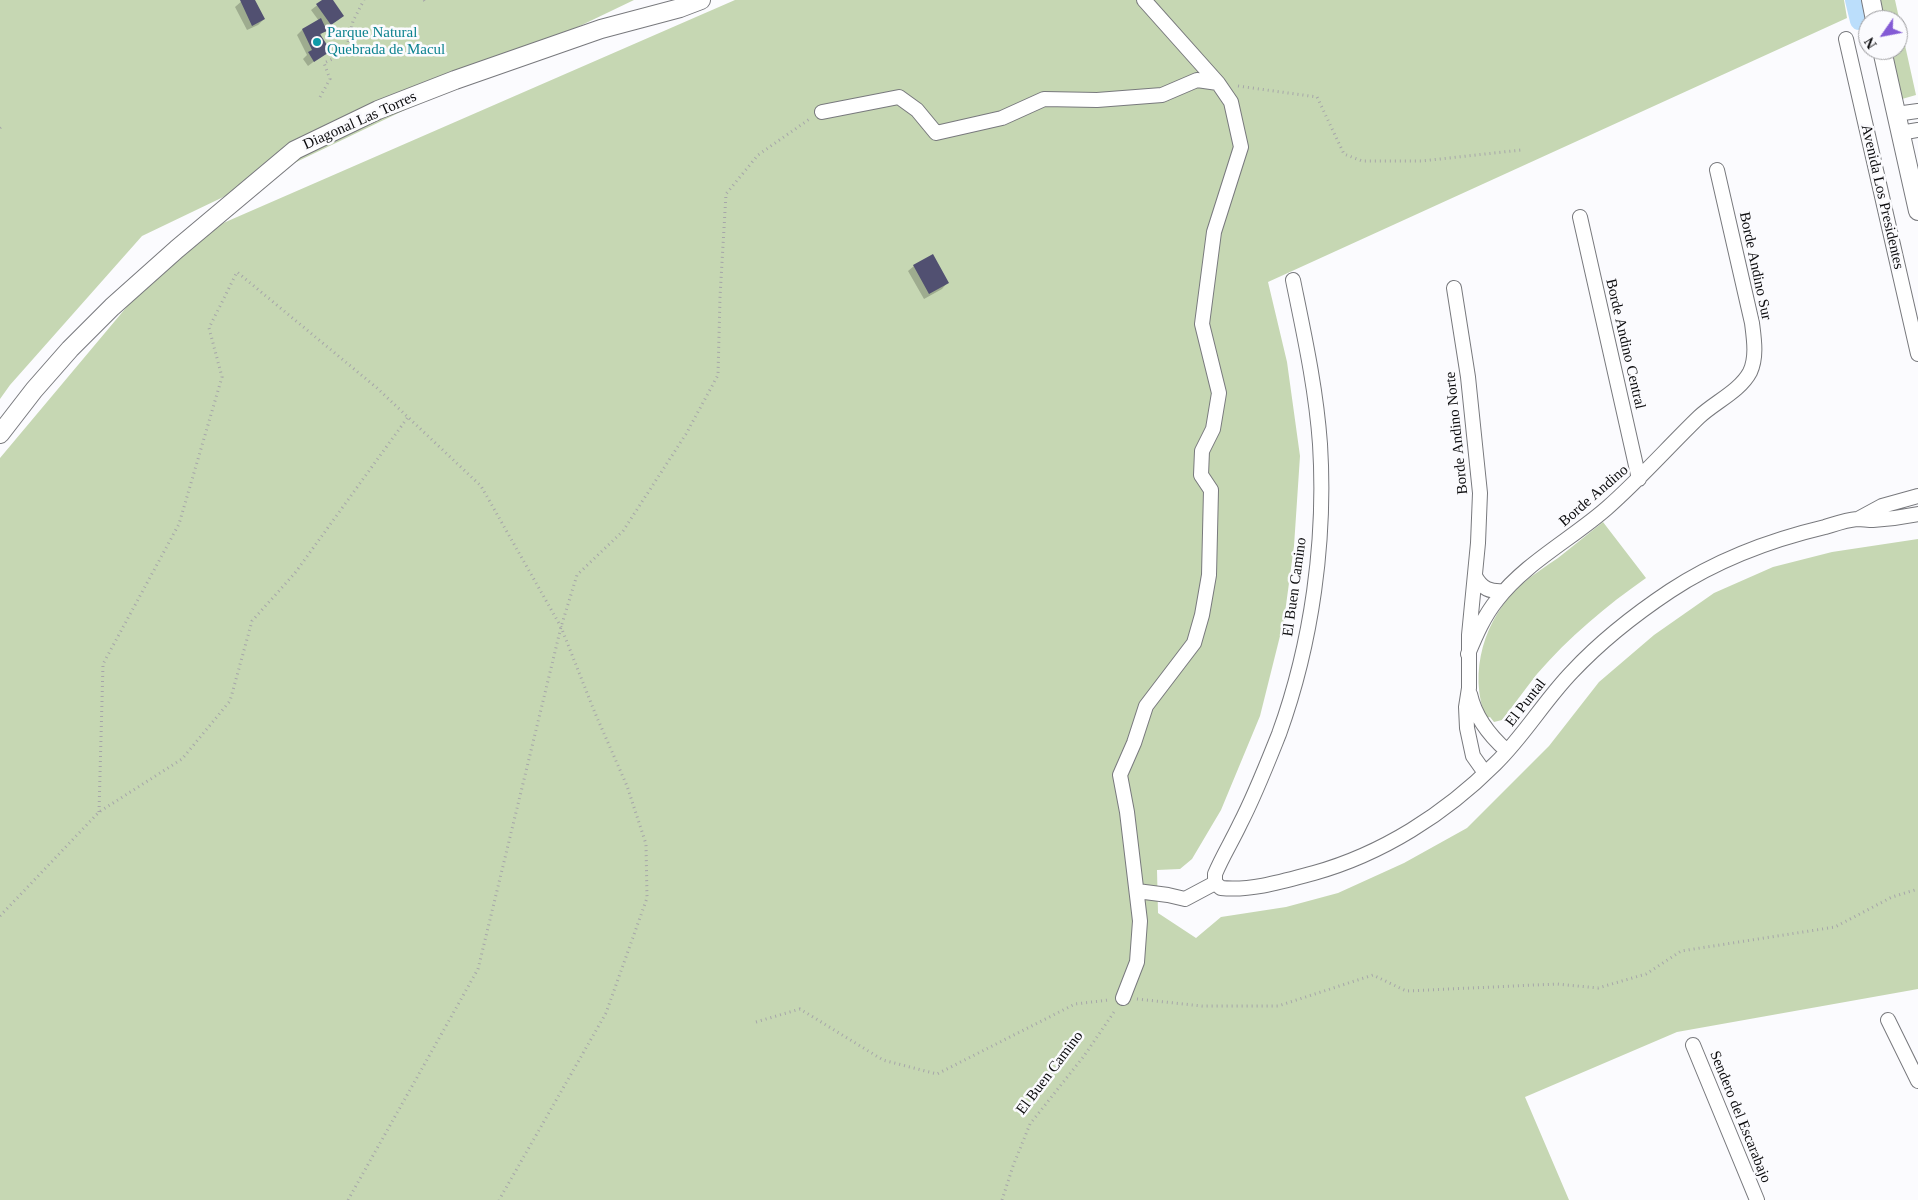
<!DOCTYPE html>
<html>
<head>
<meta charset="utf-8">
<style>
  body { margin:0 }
  #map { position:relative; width:1918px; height:1200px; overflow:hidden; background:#fbfbfe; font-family:"Times New Roman",serif }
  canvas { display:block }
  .north { position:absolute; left:1858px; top:10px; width:50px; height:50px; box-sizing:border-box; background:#fbfbfe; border:1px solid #9b9b9e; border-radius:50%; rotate:237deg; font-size:14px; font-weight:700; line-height:20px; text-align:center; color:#0c0c0e }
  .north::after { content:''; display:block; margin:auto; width:18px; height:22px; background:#845bd5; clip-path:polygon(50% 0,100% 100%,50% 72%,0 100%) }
</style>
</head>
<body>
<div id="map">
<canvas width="1918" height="1200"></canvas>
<div class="north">N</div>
</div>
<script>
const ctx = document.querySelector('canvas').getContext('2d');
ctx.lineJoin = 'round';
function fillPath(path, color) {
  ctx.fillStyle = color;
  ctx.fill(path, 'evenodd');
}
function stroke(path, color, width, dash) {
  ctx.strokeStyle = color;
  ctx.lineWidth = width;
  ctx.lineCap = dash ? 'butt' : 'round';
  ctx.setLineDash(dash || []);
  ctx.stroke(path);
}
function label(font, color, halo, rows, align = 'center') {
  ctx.font = font + ' "Times New Roman",serif';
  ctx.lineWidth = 5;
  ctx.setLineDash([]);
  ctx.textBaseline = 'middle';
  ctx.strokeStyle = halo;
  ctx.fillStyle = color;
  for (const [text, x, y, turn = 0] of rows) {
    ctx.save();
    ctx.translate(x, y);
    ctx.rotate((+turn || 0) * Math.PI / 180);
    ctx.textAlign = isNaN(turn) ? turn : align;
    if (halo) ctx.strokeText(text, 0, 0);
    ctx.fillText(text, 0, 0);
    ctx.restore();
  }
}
fillPath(new Path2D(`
  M0 0H634L142 236 10 385 0 399Z
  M735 0H1844L1847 18 1268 282 1287 362 1300 456 1294 546 1284 620 1260 716 1221 810 1192 859 1180 869 1157 870 1158 913 1196 938 1221 917 1286 907 1338 893 1404 863 1467 828 1549 746 1599 682 1654 635 1714 593 1773 567 1832 552 1918 539V989L1677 1032 1525 1097 1569 1200H0V458L182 241Z
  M1880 0H1895L1916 95 1902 99 1891 50H1898V20H1885Z
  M1603 522 1646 578C1606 606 1569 637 1537 674 1525 689 1514 705 1502 720L1494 722 1490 717 1486 718C1468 673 1484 618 1521 585 1532 575 1545 567 1558 558 1573 546 1588 534 1603 522Z`), '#c6d7b3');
fillPath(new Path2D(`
  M243 0H254L264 19 258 25 247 30 235 7Z
  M324 0H331L342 16 325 29 320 36 329 50 308 66 303 59 307 55 297 35 302 30 319 21 311 10Z
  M914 266 947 283 942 289 924 299 908 271Z`), '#0003');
stroke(new Path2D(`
  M1854 0 1859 21`), '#bbdefb', 18);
fillPath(new Path2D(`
  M240 0H255L265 19 252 26Z
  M322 0H333L344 16 331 25 316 4Z
  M321 18 327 31 320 34 331 51 314 62 308 52 312 50 302 29Z
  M933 254 949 283 929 294 913 265Z`), '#515071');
const minor = new Path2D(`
  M1846 39 1918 354
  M822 112 899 97 917 110 936 133 1002 118 1044 99 1097 100 1162 95 1197 80 1218 83
  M1896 114 1918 111
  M1900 133 1918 130
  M1580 217 1639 479
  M1454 288 1468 377 1480 493 1478 543 1469 635V688L1466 707 1467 728 1473 756 1485 773
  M1858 519 1882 506 1918 496
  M1475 576C1482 589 1490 592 1504 591
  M1468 654C1476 635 1484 616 1497 600 1524 564 1573 538 1607 508 1640 479 1668 447 1699 417 1715 402 1740 391 1750 372 1757 357 1754 339 1752 323L1717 170
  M1470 694C1475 717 1490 736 1507 751
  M1215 883 1221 888C1252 891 1284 881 1314 873 1382 854 1445 814 1495 764 1524 736 1544 701 1572 672 1601 641 1634 615 1670 591 1717 560 1770 540 1825 527 1835 524 1846 520 1857 519 1862 519 1868 520 1873 520 1888 519 1903 517 1918 514
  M1215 883V874C1222 857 1232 841 1240 824 1255 795 1267 764 1279 734 1312 643 1326 540 1320 444 1316 388 1304 334 1293 280
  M1137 891 1168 895 1185 899 1215 883
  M1123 998 1137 962 1140 921 1127 812 1120 775 1134 743 1146 706 1194 643 1202 615 1209 575 1211 490 1201 475 1202 451 1213 429 1219 393 1202 324 1214 232 1241 147 1231 102 1218 83 1144 0
  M1888 1020 1918 1081
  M1693 1045 1757 1200`);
const tertiary = new Path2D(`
  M1871 0 1875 20
  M1882 50 1918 211
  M0 434 34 390 70 349 112 307 177 249 295 150 378 110 455 80 601 29 680 8 701 0`);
stroke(minor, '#78797d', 16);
stroke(tertiary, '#78797d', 20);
stroke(new Path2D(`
  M424 0 426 3
  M348 42 353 21 364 0
  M1238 86 1317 97 1344 154 1362 161H1422L1521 150
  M320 97 330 79 324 63 351 50
  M0 128 1 127
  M99 812 103 664 179 524 222 377 209 328 237 272 377 388 481 486 561 627 595 713 627 786 646 844 647 898 606 1013 499 1200
  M0 916 99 812 182 759 230 701 252 621 295 573 408 417
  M1137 999 1202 1006H1278L1373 975 1406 991 1557 984 1598 988 1646 974 1681 951 1835 927 1892 897 1918 889
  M756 1022 800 1009 883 1060 937 1074 1075 1004 1109 1000
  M348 1200 478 969 561 627 577 575 623 531 686 434 718 375 720 297 726 194 758 155 811 118
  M1002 1200 1013 1166 1030 1124 1084 1056 1116 1009`), '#a6a6a9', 3, [1, 4]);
stroke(minor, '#fff', 14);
stroke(tertiary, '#fff', 18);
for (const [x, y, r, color] of [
  [317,42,5,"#0f9aa8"]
]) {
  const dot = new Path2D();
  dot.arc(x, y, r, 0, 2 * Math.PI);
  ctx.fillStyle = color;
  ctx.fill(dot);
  stroke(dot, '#fbfbfe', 2);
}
label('15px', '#0d838f', '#fbfbfe', [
  ["Parque Natural",327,33],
  ["Quebrada de Macul",327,50]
], 'left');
label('15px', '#0c0c0e', '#fbfbfe', [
  ["Diagonal Las Torres",360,121,-24],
  ["Avenida Los Presidentes",1882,197,77],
  ["Borde Andino Sur",1755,266,78],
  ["Borde Andino Central",1625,344,77],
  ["Borde Andino Norte",1457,433,-96],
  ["Borde Andino",1594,496,-41],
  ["El Buen Camino",1295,587,-82],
  ["El Puntal",1526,703,-52],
  ["El Buen Camino",1050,1073,-53],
  ["Sendero del Escarabajo",1740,1117,68]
]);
</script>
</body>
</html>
